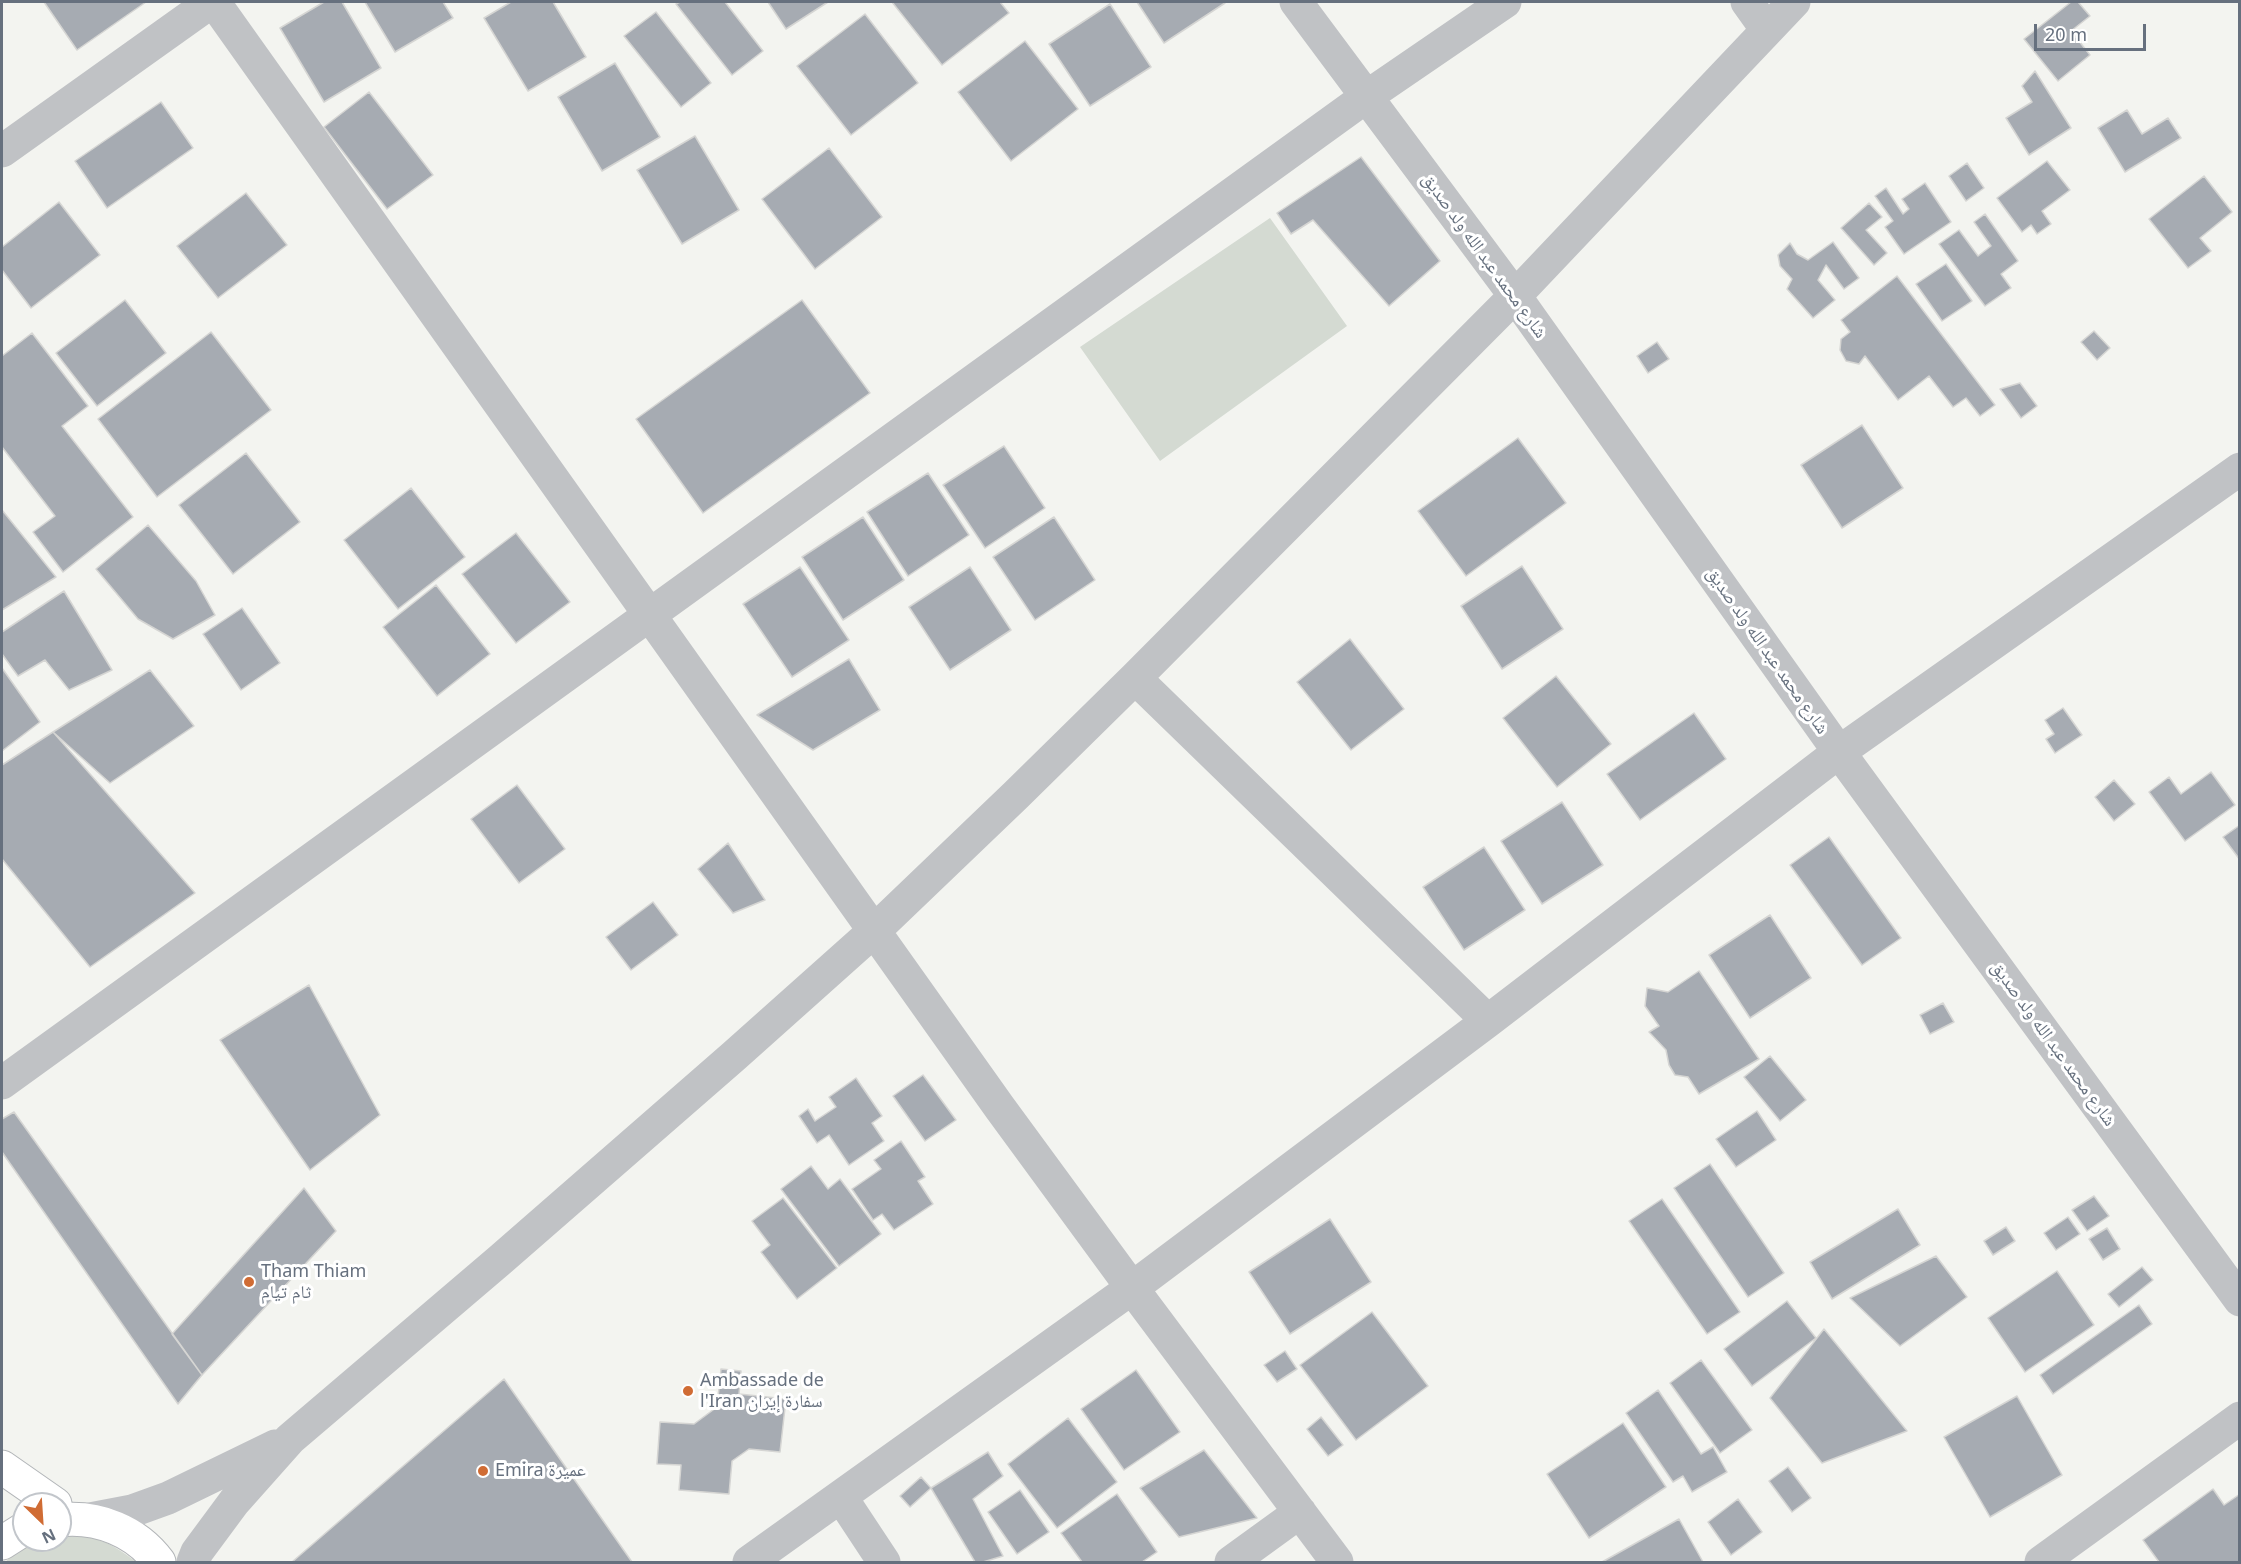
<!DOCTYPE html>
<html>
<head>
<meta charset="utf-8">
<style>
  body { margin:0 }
  #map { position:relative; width:2241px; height:1564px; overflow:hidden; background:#f3f4f0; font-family:"Noto Sans",sans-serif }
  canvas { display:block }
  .frame { position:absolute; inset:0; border:3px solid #66707e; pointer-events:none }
  .north { position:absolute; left:12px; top:1492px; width:60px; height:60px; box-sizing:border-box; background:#fff; border:2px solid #c2c6cb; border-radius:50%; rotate:155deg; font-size:16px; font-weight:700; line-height:24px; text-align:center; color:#66707e }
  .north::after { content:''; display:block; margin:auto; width:21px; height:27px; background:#d06c34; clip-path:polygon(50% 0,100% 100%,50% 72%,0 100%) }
  .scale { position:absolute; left:2034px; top:24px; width:112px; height:27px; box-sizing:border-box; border:3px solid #66707e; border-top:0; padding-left:8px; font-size:18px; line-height:21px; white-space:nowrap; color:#66707e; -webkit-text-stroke:4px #fff; paint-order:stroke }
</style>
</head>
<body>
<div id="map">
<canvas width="2241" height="1564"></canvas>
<div class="frame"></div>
<div class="north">N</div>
<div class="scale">20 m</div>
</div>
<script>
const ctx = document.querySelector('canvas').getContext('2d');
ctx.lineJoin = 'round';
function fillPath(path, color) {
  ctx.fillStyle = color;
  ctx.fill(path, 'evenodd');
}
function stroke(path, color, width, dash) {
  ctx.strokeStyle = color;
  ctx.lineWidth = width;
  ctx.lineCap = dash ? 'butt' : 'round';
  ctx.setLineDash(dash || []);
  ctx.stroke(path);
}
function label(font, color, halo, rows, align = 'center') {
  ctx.font = font + ' "Noto Sans","Noto Naskh Arabic",sans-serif';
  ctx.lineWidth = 6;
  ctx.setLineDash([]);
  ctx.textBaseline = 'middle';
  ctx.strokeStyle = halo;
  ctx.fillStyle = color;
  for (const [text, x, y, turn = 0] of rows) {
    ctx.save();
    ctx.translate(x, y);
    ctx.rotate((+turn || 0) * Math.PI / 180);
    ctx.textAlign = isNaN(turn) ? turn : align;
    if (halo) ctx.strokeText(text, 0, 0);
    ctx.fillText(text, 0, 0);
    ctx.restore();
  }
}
fillPath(new Path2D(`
  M1270 218 1347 326 1160 461 1080 347Z
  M60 1535C95 1536 108 1540 136 1562H5C22 1547 37 1540 60 1540Z`), '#d4dad2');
const building = new Path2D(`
  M44 2H146L77 50Z
  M324 2H342L381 68 324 102 280 28Z
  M365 2H443L453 18 395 52Z
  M511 2H553L586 57 528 91 484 18Z
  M680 2H725L763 51 732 75 676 4Z
  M768 2H828L786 29Z
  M892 2H1000L1009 13 942 65Z
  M1137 2H1224L1225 3 1164 43Z
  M2071 2H2078L2090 16 2071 31 2090 55 2058 81 2024 39Z
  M1110 4 1151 67 1090 106 1049 44Z
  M656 12 711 83 681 107 624 36Z
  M865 14 918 83 851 135 797 66Z
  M1025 41 1078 109 1011 161 958 92Z
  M615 63 660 137 602 171 558 97Z
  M2035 71 2071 128 2029 155 2006 118 2032 102 2022 86Z
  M369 92 433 175 387 209 324 127Z
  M161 102 193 148 107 208 75 161Z
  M2127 110 2142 134 2168 118 2181 138 2125 172 2098 128Z
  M695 136 739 210 682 244 637 170Z
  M829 148 882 217 815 269 762 199Z
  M1361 157 1440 261 1389 306 1313 220 1291 234 1277 213Z
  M2047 161 2070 190 2042 211 2051 224 2037 234 2031 225 2022 232 1997 198Z
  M1967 163 1984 188 1966 201 1949 176Z
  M2204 176 2232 212 2200 238 2211 251 2188 268 2149 219Z
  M1925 183 1951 222 1904 254 1885 227 1893 221 1875 196 1886 188 1903 214 1909 209 1902 199Z
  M246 193 287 245 218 298 177 246Z
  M59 202 100 255 31 308 2 270V247Z
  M1869 203 1882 217 1866 230 1887 253 1874 265 1841 228Z
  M1985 214 2018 261 2001 274 2011 288 1985 306 1939 244 1959 230 1978 256 1991 246 1974 222Z
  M1833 242 1859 278 1844 289 1826 265 1818 280 1835 300 1813 318 1787 289 1792 279 1780 266 1778 255 1790 243 1797 254 1808 260Z
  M1946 264 1972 301 1942 321 1916 284Z
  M1897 276 1995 405 1980 416 1966 398 1953 407 1929 376 1898 400 1865 356 1859 364 1846 361 1840 350 1841 339 1850 332 1841 320Z
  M125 300 166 353 97 406 56 353Z
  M802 300 870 393 703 513 636 419Z
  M2094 331 2110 348 2097 360 2081 342Z
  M211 332 271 410 157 497 98 419Z
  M32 333 88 406 62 426 133 517 63 572 33 532 55 516 2 447V356Z
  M1657 342 1669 359 1648 373 1637 356Z
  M2020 383 2037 406 2021 418 2000 389Z
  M1862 425 1903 488 1842 528 1801 465Z
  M1518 438 1566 503 1466 576 1418 511Z
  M1004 446 1045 508 985 548 943 485Z
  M246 453 300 522 233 574 179 505Z
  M928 473 969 535 908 576 867 512Z
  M411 488 465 557 398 609 344 540Z
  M2 510 56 577 2 610Z
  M863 517 904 580 843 620 802 557Z
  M1054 517 1095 580 1035 620 993 557Z
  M148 525 196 581 215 615 173 639 138 619 96 569Z
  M516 533 570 602 516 643 462 574Z
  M1522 566 1563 629 1502 669 1461 606Z
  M800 567 849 640 792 677 743 604Z
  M970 567 1011 630 950 670 909 607Z
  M436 585 490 654 437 696 383 627Z
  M64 591 112 670 69 690 45 660 18 676 2 654V632Z
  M242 608 280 663 241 690 203 634Z
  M1350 639 1404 709 1351 750 1297 682Z
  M849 659 880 710 813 750 757 715Z
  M2 668 40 722 2 751Z
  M150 670 194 726 110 783 53 732Z
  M1556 676 1611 744 1557 787 1503 718Z
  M2063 708 2082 735 2055 753 2046 739 2054 734 2045 720Z
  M1694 713 1726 759 1640 820 1607 774Z
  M53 732 195 893 90 967 2 859V765Z
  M2211 772 2235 805 2185 841 2149 792 2169 777 2181 794Z
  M2114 780 2135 804 2114 821 2095 797Z
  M517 785 565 849 519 883 471 819Z
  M1562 802 1603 865 1542 904 1501 841Z
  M2240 825V860L2223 837Z
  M1829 837 1901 938 1862 965 1790 865Z
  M728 843 765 900 733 913 698 869Z
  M1484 847 1525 910 1464 950 1423 887Z
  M653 902 678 935 631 970 606 937Z
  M1770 915 1811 978 1750 1018 1709 955Z
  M1699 971 1759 1059 1699 1094 1688 1077 1675 1075 1669 1065 1666 1050 1649 1032 1659 1026 1645 1006 1647 988 1668 992Z
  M309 985 380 1115 310 1170 220 1040Z
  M1943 1003 1954 1022 1930 1034 1920 1015Z
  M1770 1056 1806 1100 1780 1121 1744 1077Z
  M923 1075 956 1120 925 1141 893 1096Z
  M856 1078 882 1116 872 1123 884 1141 849 1165 829 1135 817 1143 799 1116 808 1109 815 1121 836 1107 829 1097Z
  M1757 1111 1776 1140 1736 1167 1716 1139Z
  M14 1112 202 1375 178 1404 2 1152V1119Z
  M901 1141 925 1177 918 1181 933 1204 894 1230 882 1214 873 1220 852 1189 881 1169 874 1160Z
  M1710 1164 1784 1273 1748 1297 1674 1188Z
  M811 1166 828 1189 840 1179 881 1234 839 1266 781 1189Z
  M304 1188 336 1231 202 1375 172 1334Z
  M2094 1196 2109 1216 2087 1231 2072 1210Z
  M783 1198 837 1268 797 1299 761 1252 770 1245 752 1221Z
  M1662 1199 1740 1312 1707 1334 1629 1221Z
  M1898 1209 1920 1245 1832 1299 1810 1262Z
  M2068 1217 2080 1234 2056 1250 2044 1233Z
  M1330 1219 1371 1282 1290 1334 1249 1272Z
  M2006 1227 2015 1241 1993 1255 1984 1241Z
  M2107 1228 2120 1249 2103 1260 2089 1239Z
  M1936 1256 1967 1297 1900 1346 1850 1298Z
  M2142 1267 2153 1280 2119 1307 2108 1294Z
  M2057 1271 2094 1325 2025 1372 1988 1318Z
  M1787 1301 1816 1338 1752 1386 1724 1349Z
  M2139 1305 2152 1324 2053 1394 2040 1375Z
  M1372 1312 1428 1386 1356 1440 1300 1365Z
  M1824 1329 1907 1431 1822 1463 1770 1398Z
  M1285 1351 1297 1369 1277 1382 1264 1365Z
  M1701 1360 1752 1430 1720 1453 1670 1383Z
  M721 1369 741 1371 739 1394 786 1399 780 1452 749 1449 732 1461 729 1494 679 1490 681 1465 657 1464 660 1422 694 1424 717 1407Z
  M1136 1370 1180 1432 1124 1470 1081 1409Z
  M504 1379 632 1562H292Z
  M1658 1390 1701 1454 1713 1447 1727 1472 1692 1492 1683 1476 1673 1482 1626 1413Z
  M2017 1396 2062 1475 1990 1517 1944 1437Z
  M1321 1417 1343 1445 1328 1456 1307 1429Z
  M1068 1418 1117 1482 1057 1528 1008 1464Z
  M1623 1423 1666 1487 1589 1538 1547 1474Z
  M1204 1450 1257 1518 1179 1537 1140 1488Z
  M988 1452 1003 1476 973 1499 1003 1556 983 1562H975L931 1488Z
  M1788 1467 1811 1498 1792 1512 1769 1481Z
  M921 1477 931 1488 910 1507 900 1496Z
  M2213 1489 2224 1505 2240 1494V1562H2159L2143 1540Z
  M1020 1490 1049 1532 1017 1554 988 1512Z
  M1117 1494 1157 1552 1142 1562H1082L1061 1533Z
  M1738 1499 1762 1532 1731 1555 1708 1522Z
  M1679 1519 1703 1562H1602Z`);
fillPath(building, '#a6abb2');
stroke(building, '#d5d5d3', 1.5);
const highway = new Path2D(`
  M2 1467 55 1504
  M60 1520C98 1516 136 1531 159 1562
  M2 1543 24 1529`);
stroke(highway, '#b2b5b8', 35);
stroke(new Path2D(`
  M214 2 1000 1108 1132 1288 1337 1562
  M1296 2 1515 296 1839 752 2240 1300
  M1747 2 1767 30
  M2 151 211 2
  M1135 678 1488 1021
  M2 1083 1366 97 1505 2
  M841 1497 884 1562
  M90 1519 132 1511 168 1498 275 1446
  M193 1562 197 1552 234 1502 290 1439 500 1260 734 1056 874 931 1016 795 1135 678 1515 296 1794 2
  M749 1562 1132 1288 1488 1021 1839 752 2240 469
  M1231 1562 1300 1512
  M2041 1562 2240 1418`), '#c0c2c5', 33);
stroke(highway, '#fff', 33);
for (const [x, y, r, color] of [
  [249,1282,6,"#d06c34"],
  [688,1391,6,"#d06c34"],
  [483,1471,6,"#d06c34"]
]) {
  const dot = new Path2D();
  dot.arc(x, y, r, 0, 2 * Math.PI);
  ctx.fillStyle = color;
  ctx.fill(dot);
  stroke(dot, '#fff', 2);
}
label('18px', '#66707e', '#fff', [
  ["شارع محمد عبد الله ولد صديق",1484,256,54],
  ["شارع محمد عبد الله ولد صديق",1767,651,55],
  ["شارع محمد عبد الله ولد صديق",2053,1044,54]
]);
label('18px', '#66707e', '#fff', [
  ["Tham Thiam",261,1272],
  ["ثام تيام",261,1293],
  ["Ambassade de",700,1381],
  ["l'Iran سفارة إيران",700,1402],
  ["Emira عميرة",495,1471]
], 'left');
</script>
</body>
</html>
